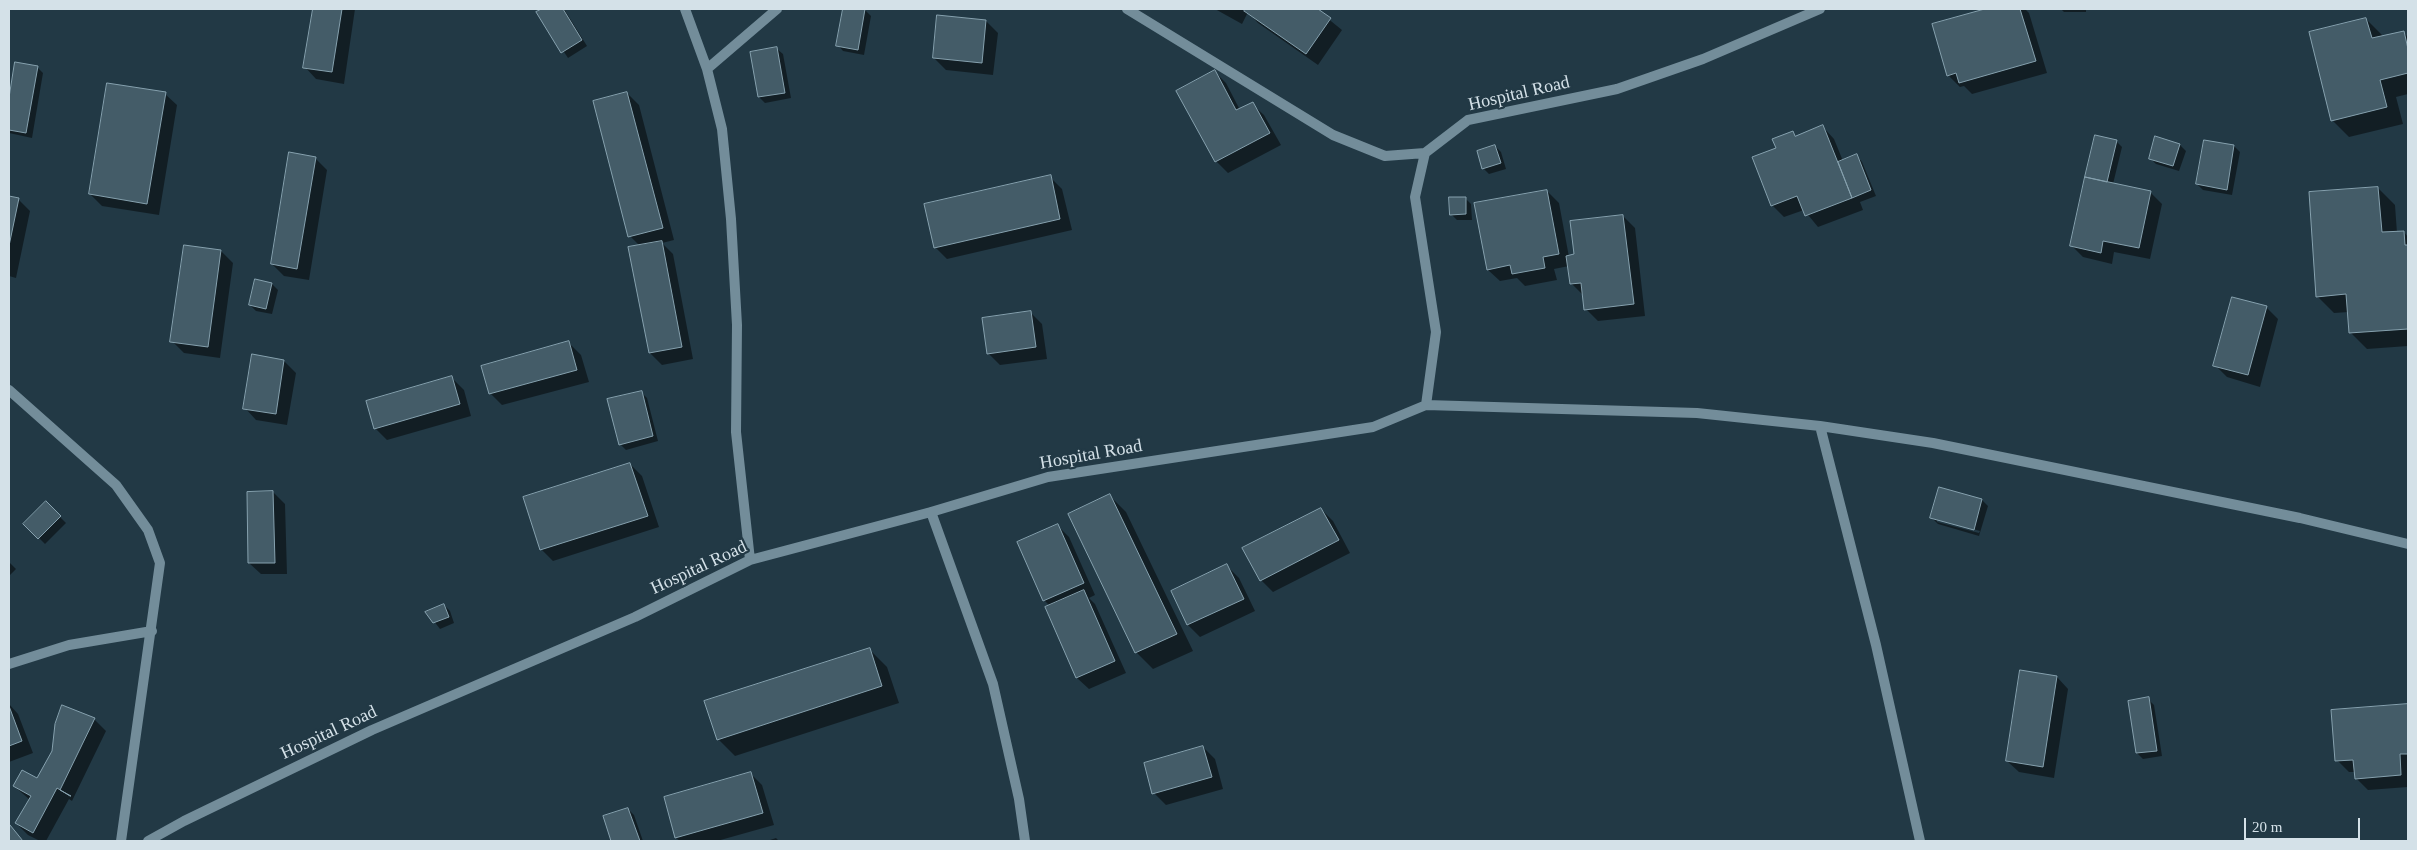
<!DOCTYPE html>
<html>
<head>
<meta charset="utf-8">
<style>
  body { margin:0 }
  #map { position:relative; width:2417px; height:850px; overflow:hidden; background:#223945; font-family:Georgia,serif }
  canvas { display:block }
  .frame { position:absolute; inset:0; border:10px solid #d4e1e8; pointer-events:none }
  .scale { position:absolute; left:2244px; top:818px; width:116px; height:22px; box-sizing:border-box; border:2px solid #d4e1e8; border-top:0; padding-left:6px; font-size:15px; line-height:18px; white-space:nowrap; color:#d4e1e8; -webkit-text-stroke:4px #223945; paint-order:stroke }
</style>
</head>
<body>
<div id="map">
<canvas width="2417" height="850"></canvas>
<div class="frame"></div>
<div class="scale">20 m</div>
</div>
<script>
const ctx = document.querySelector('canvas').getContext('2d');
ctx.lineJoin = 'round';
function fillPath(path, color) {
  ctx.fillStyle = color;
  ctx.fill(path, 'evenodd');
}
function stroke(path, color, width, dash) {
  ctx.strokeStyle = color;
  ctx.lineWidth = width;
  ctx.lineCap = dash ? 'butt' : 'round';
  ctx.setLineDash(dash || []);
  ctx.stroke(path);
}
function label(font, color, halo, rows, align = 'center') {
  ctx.font = font + ' Georgia,serif';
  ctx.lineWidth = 4.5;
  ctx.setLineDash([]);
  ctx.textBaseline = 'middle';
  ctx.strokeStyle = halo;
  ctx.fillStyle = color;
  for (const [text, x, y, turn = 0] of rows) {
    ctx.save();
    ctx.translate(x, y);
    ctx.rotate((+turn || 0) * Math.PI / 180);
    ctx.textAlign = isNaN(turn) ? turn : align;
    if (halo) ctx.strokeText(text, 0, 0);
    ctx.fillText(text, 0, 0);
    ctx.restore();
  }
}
fillPath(new Path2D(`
  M314 9H355L344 84 316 79 305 67Z
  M545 9H564L587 46 568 58 538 13Z
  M844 9 865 10 871 16 864 55 843 51 838 45Z
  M1215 9H1316L1342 30 1318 65 1258 23 1248 12 1242 24Z
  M1990 9H2025L2029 13 2047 73 1972 94 1964 86 1960 87 1948 75 1934 25Z
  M2061 9H2086V12H2064Z
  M2366 19 2384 37 2403 32 2408 37V94L2396 97 2403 124 2349 137 2332 120Z
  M986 21 998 33 993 75 946 70 934 58Z
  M777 49 783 54 791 98 765 103 759 97Z
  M16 63 37 67 43 73 32 138 9 133V105Z
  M1214 71 1226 83 1240 110 1252 104 1264 115 1281 145 1228 173 1216 161Z
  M627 93 639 105 674 240 662 243 673 254 693 359 662 365 650 353 640 246 630 236Z
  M165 94 177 105 159 215 102 206 90 194Z
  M1823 127 1834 139 1843 161 1857 156 1862 162 1876 196 1860 202 1863 210 1818 227 1804 210 1784 217 1772 205 1777 149 1792 133 1797 137Z
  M2116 141 2122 147 2113 184 2150 192 2162 204 2150 259 2114 252 2112 264 2083 257 2071 245Z
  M2180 145 2186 151 2179 171 2156 164 2150 158Z
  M1495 146 1501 152 1506 169 1489 174 1483 168Z
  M2234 146 2240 152 2232 195 2203 190 2197 184Z
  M315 158 327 170 309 280 284 276 272 264Z
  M1050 177 1062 189 1072 230 947 259 935 247Z
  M2378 188 2395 205 2397 233 2404 232 2408 237V346L2367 349 2350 332 2349 312 2334 313 2317 296Z
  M1547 191 1559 203 1569 257 1575 254 1623 216 1635 228 1645 316 1598 321 1586 309 1583 295 1571 283 1569 266 1554 269 1557 280 1525 286 1517 278 1500 281 1488 270Z
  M9 197 18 199 30 211 16 278 9 276Z
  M1465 198 1471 204 1472 220H1457L1451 214Z
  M185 246 221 251 233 263 220 358 184 353 172 341Z
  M256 281 272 284 278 290 272 314 256 311 250 305Z
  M2266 307 2278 319 2260 387 2227 377 2215 365Z
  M1030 312 1042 324 1047 359 1000 365 988 353Z
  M569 343 581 355 589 382 502 405 490 393Z
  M284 361 296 373 287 425 256 420 245 408Z
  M452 378 464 390 471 416 387 440 375 428Z
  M641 392 647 398 658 441 626 450 620 444Z
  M630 464 642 476 659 527 553 561 541 549Z
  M273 492 285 504 287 574H261L249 563Z
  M1109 495 1126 512 1193 651 1153 669 1136 652Z
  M1982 500 1988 506 1979 536 1938 524 1932 518ZM1937 519 1980 531 1979 533 1937 522Z
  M46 503 66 523 45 544 25 524Z
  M1321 509 1333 521 1350 553 1273 592 1261 580Z
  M1057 525 1069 537 1095 595 1089 598 1095 604 1126 673 1089 689 1077 678 1050 606 1044 600Z
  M9 562 16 569 9 576Z
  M1227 566 1239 578 1255 611 1200 637 1188 625 1172 592Z
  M444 605 450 611 454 623 440 629 427 612Z
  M870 650 887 667 899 703 735 756 718 739Z
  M2057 677 2068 689 2054 778 2019 772 2007 761Z
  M2148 699 2154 705 2162 756 2143 759 2137 753Z
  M9 704 18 714 33 753 9 762Z
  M2408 705V787L2368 790 2356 778V772H2349L2337 760 2332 711Z
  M94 719 106 731 72 801 69 799 46 841H40L28 835 16 823 30 800 14 786 38 780Z
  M1203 747 1215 759 1223 789 1166 805 1154 793Z
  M750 773 762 785 774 825 717 841H680L676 838 665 798Z
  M628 809 634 815 643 841H612L604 817Z
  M10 827 24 841H9Z
  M776 838 779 841H767Z`), '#0007');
const building = new Path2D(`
  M313 9H342L332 72 303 68Z
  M542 9H563L582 40 561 53 536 12Z
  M843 9H865L858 50 836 46Z
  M1246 9H1318L1331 18 1306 54 1244 11Z
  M1985 9H2020L2036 61 1959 83 1956 73 1947 76 1932 24Z
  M937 15 986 20 982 63 933 58Z
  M2366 18 2372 38 2404 31 2408 49V73L2380 80 2387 107 2331 121 2309 32Z
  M777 47 785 93 758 97 750 52Z
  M15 62 38 66 26 133 9 130V98Z
  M1215 70 1236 110 1253 102 1270 133 1215 162 1176 91Z
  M107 83 166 92 147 204 89 194Z
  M627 92 663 228 628 237 593 101Z
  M1823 125 1852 198 1805 216 1797 196 1771 206 1752 157 1776 148 1772 139 1793 131 1795 136Z
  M2095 135 2117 140 2107 182 2085 177Z
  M2155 136 2180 144 2173 166 2149 159Z
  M2204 140 2234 145 2227 190 2196 184Z
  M1495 145 1501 163 1482 169 1477 151Z
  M289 152 316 157 297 269 271 264Z
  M1857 154 1871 190 1852 198 1838 162Z
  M1051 175 1060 219 934 248 924 204Z
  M2085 177 2151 191 2139 248 2103 241 2101 253 2070 246Z
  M2378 187 2382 232 2404 231 2405 245H2408V329L2349 333 2346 294 2316 297 2309 192Z
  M1547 190 1559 254 1543 257 1545 268 1512 274 1510 265 1487 270 1474 203Z
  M9 196 19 198 9 246Z
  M1449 197H1466V214L1450 215Z
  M1623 215 1634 304 1584 310 1581 283 1570 284 1566 256 1574 254 1570 221Z
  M662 241 682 347 649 353 628 247Z
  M184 245 221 250 208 347 170 342Z
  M255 279 272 283 266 309 249 305Z
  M2232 297 2267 306 2248 375 2213 366Z
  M1031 311 1036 347 987 354 982 318Z
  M569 341 577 370 489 394 481 366Z
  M252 354 284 360 276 414 243 409Z
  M452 376 460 404 374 429 366 401Z
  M642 391 653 436 619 445 607 399Z
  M630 463 648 516 540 550 523 497Z
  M1939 487 1982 499 1974 530 1930 518Z
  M273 491 275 563H248L247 492Z
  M1110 494 1177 634 1135 653 1068 514Z
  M46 501 61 516 38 539 23 524Z
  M1321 508 1339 540 1260 581 1242 548Z
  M1058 524 1084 583 1043 601 1017 542Z
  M1227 564 1244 599 1187 625 1171 591Z
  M1084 590 1115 661 1076 678 1045 607Z
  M444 604 449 617 433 623 425 612Z
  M870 648 882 686 717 740 704 701Z
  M2020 670 2057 676 2043 767 2006 761Z
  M2149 697 2157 751 2136 753 2128 701Z
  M2408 704V754H2400L2401 775 2355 779 2353 760 2335 761 2331 710Z
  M62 705 95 718 60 790 71 796H70L57 788 33 833 15 823 31 796 13 786 22 770 37 778 52 751 55 724Z
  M9 706 22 741 9 746Z
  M1203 746 1212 777 1152 794 1144 763Z
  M751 772 763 813 675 838 664 797Z
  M628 808 640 841H611L603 816Z
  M10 825 23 841H9Z`);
fillPath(building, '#445c68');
stroke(building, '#86a1ae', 1);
stroke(new Path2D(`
  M685 9 707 69 722 129 731 219 737 325 736 432 750 560
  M1127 9 1333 135 1385 156 1425 153
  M707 69 777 9
  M9 390 116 485 148 530 160 563 121 841
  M1426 405 1697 413 1820 426 1933 443 2300 518 2408 544
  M1820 426 1876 645 1920 841
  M931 512 993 684 1019 799 1025 841
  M9 664 69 645 152 631
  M148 841 184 821 372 730 635 617 750 560 931 512 1048 477 1373 427 1426 405 1436 332 1415 197 1425 153 1468 120 1617 89 1703 59 1820 9`), '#738d9a', 10);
label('18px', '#d4e1e8', '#223945', [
  ["Hospital Road",1519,94,-13],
  ["Hospital Road",1091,455,-10],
  ["Hospital Road",699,568,-25],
  ["Hospital Road",329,733,-25]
]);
</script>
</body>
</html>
